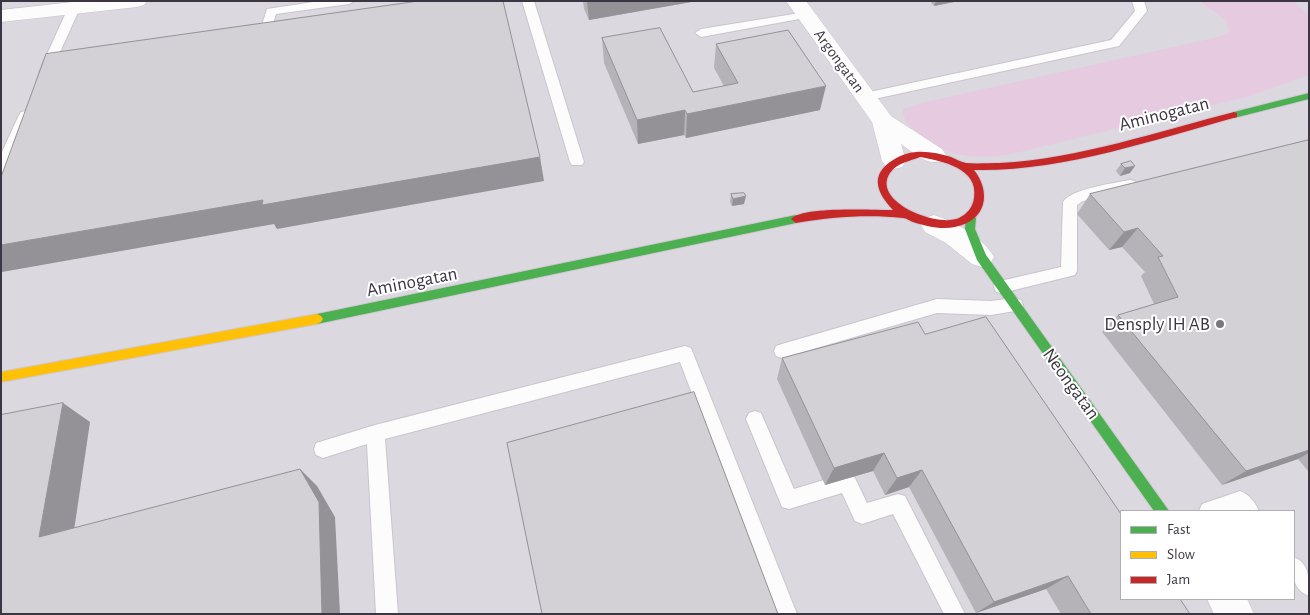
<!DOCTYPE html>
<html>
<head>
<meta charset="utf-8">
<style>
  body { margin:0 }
  #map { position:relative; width:1310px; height:615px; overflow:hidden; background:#ece9ee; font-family:"Alegreya Sans",sans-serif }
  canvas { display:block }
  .frame { position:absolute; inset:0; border:2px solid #3c3643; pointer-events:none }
  .legend { position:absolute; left:1120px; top:510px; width:175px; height:90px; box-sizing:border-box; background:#fff; border:1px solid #b1afb4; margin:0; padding:6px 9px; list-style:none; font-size:15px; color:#3c3643 }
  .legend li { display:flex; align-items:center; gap:10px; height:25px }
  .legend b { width:25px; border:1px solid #b1afb4 }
</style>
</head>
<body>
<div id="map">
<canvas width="1310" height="615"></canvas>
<div class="frame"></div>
<ul class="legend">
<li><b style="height:6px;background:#4caf50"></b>Fast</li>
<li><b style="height:6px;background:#ffc107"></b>Slow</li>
<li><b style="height:6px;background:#c62828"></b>Jam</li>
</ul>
</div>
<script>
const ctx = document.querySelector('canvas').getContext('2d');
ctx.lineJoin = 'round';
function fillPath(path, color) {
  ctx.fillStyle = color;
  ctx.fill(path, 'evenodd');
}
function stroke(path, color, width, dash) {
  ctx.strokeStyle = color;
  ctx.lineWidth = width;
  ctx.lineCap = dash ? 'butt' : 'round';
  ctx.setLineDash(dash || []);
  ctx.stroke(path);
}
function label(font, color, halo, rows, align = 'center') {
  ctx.font = font + ' "Alegreya Sans",sans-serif';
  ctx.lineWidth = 4;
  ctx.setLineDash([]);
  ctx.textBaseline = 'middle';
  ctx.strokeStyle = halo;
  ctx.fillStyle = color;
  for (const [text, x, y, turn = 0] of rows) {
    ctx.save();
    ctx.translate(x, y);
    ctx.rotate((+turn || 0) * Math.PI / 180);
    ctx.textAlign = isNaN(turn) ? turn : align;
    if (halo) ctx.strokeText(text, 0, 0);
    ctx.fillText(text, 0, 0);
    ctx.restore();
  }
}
fillPath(new Path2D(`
  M1 1H1309V614H1ZM1121 511H1294V599H1121Z`), '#dcd8df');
fillPath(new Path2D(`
  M1199 1H1293L1309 15V75L1250 96 1008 155C972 160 945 156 916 132 909 125 902 119 903 109L921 103 1218 37 1229 32 1226 20Z`), '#e6cbe0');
const lane = new Path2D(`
  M320 1H355L349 4 276 14 271 31 250 34 244 30 246 27 262 25 267 9Z
  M522 1H534L584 162 582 165H572L570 162Z
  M1132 1H1144L1147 11 1119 46 865 101 859 97 865 93 1111 40 1135 11Z
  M74 5 80 8 51 72 49 75H41L39 72 68 8Z
  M806 12 810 13 812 15 810 17 701 37 695 33 701 29Z
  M26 111 31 112 33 115 8 169 6 173 1 174V154L19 115 21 112Z
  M1130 180 1135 181 1137 185 1135 189 1083 201 1077 205V271L1075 275 1002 293 996 292 994 287 996 282 1061 267 1063 202C1070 189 1115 183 1130 180Z
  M1015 298 1021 300 1023 305 1021 310 991 315 937 313 782 358 776 356 774 351 776 346 782 344 937 299 991 301Z
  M685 346 691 348 693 353 797 614H776L680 362 385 439 398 614H376L367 444 323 458 316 455 314 449 316 443 375 425Z
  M755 411 761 413 794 489 847 473 854 476 867 503 898 494 905 496 965 614H944L893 514 862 524 855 521 842 493 789 509 782 507 746 419 749 413Z
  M1240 491C1249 494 1255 502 1259 511H1199L1202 504Z
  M1294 557C1310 564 1309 579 1309 596 1291 589 1293 573 1294 557Z`);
const street = new Path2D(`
  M82 1H147L144 5 137 7 1 22V10Z
  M786 1H806L891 116 942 149 946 155 942 161C926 166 914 153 901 144L906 161 902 167 894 169 886 167 882 161 872 122Z
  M934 215C955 222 983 237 994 257L990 264 981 267 972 264 946 243 925 232 921 225 925 218Z
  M1207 599H1247L1254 614H1214Z`);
const fast = new Path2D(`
  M1309 93V99L1234 118 1229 115 1234 112Z
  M971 214 976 218 975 229 986 255 1169 511H1154L977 260 965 229 966 218Z
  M796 215 801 219 796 223 317 324 313 322 311 319 313 316 317 314Z`);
const slow = new Path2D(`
  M317 314 321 316 323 319 321 322 317 324 1 382V372Z`);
const jam = new Path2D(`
  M1234 112 1237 113V117C1153 140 1061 172 974 170 992 193 986 221 955 227 941 230 926 226 913 222 910 221 906 218 903 218 868 214 831 217 796 223L791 219C801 206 874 210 893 210 877 193 869 175 893 160 911 148 932 151 951 157 956 159 961 162 966 163 976 164 989 163 1000 163 1078 159 1159 131 1234 112ZM920 157C942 161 979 168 974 198 973 207 967 214 959 218 936 228 871 201 890 173 897 163 910 161 920 157Z`);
stroke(lane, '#cac5cc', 2);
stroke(street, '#cac5cc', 1);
stroke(fast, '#cfc7d4', 2);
stroke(slow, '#cfc7d4', 2);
stroke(jam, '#cfc7d4', 2);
fillPath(lane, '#fcfcfc');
fillPath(street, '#fcfcfc');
fillPath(fast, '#4caf50');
fillPath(slow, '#ffc107');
fillPath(jam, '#c62828');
fillPath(new Path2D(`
  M583 1H697L589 20 584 9Z
  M930 1H959L934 6Z
  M602 38 693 92 724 86 714 68 716 44 820 110 686 138 684 135 638 144 604 63Z
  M1309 140V472L1298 459 1222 485 1102 332 1118 315 1154 304 1141 276 1145 272 1122 247 1109 250 1077 214 1090 194Z
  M1121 164 1130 173 1120 176 1116 171Z
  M731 194 744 204 732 206 730 202Z
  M925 334 1190 614H1061L1046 589 976 613 909 487 885 495 873 471 825 485 777 379 782 358Z`), '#b5b3b8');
fillPath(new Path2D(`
  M587 1H697L589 20Z
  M936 1H959L934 6Z
  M826 86 820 110 686 138 687 114Z
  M685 110 684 135 638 144 637 120Z
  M540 157 544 181 277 229 274 224 2 272H1V245L263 200Z
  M1135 166 1130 173 1120 176 1125 168Z
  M746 196 744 204 732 206 733 199Z
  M1138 228 1122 247 1109 250 1124 232Z
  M63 403 90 422 71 551 39 537Z
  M1309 450V453L1298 459 1222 485 1246 471Z
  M884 453 873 471 825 485 834 468Z
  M300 469 317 486 335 517 340 614H322Z
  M922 470 909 487 885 495 897 478Z
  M1068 576 1046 589 976 613 994 602Z`), '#949296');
const building = new Path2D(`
  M419 1H503L540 157 262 205 263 200 1 245V177L46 54Z
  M660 28 693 92 738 83 716 44 788 30 826 86 687 114 685 110 637 120 602 38Z
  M1309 140V450L1246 471 1118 315 1178 297 1158 257 1163 256 1138 228 1124 232 1090 194Z
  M1131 161 1135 166 1125 168 1121 164Z
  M744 193 746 196 733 199 731 194Z
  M986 317 1121 514V599H1180L1190 614H1091L1068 576 994 602 922 470 897 478 884 453 834 468 782 358 918 322 925 334Z
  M694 392 778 614H542L507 443Z
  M63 403 39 537 300 469 319 502 322 614H1V415Z`);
fillPath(building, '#d3d0d6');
stroke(building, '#949296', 1);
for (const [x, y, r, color] of [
  [1220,324,5,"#7a757f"]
]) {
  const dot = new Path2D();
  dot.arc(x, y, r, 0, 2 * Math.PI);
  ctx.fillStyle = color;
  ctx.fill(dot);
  stroke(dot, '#fff', 2);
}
label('16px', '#3c3643', '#fff', [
  ["Argongatan",839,61,54]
]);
label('19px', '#3c3643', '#fff', [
  ["Aminogatan",1164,114,-14],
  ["Aminogatan",412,282,-11],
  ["Neongatan",1071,384,54]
]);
label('19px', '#3c3643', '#fff', [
  ["Densply IH AB",1210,324]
], 'right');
</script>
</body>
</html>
